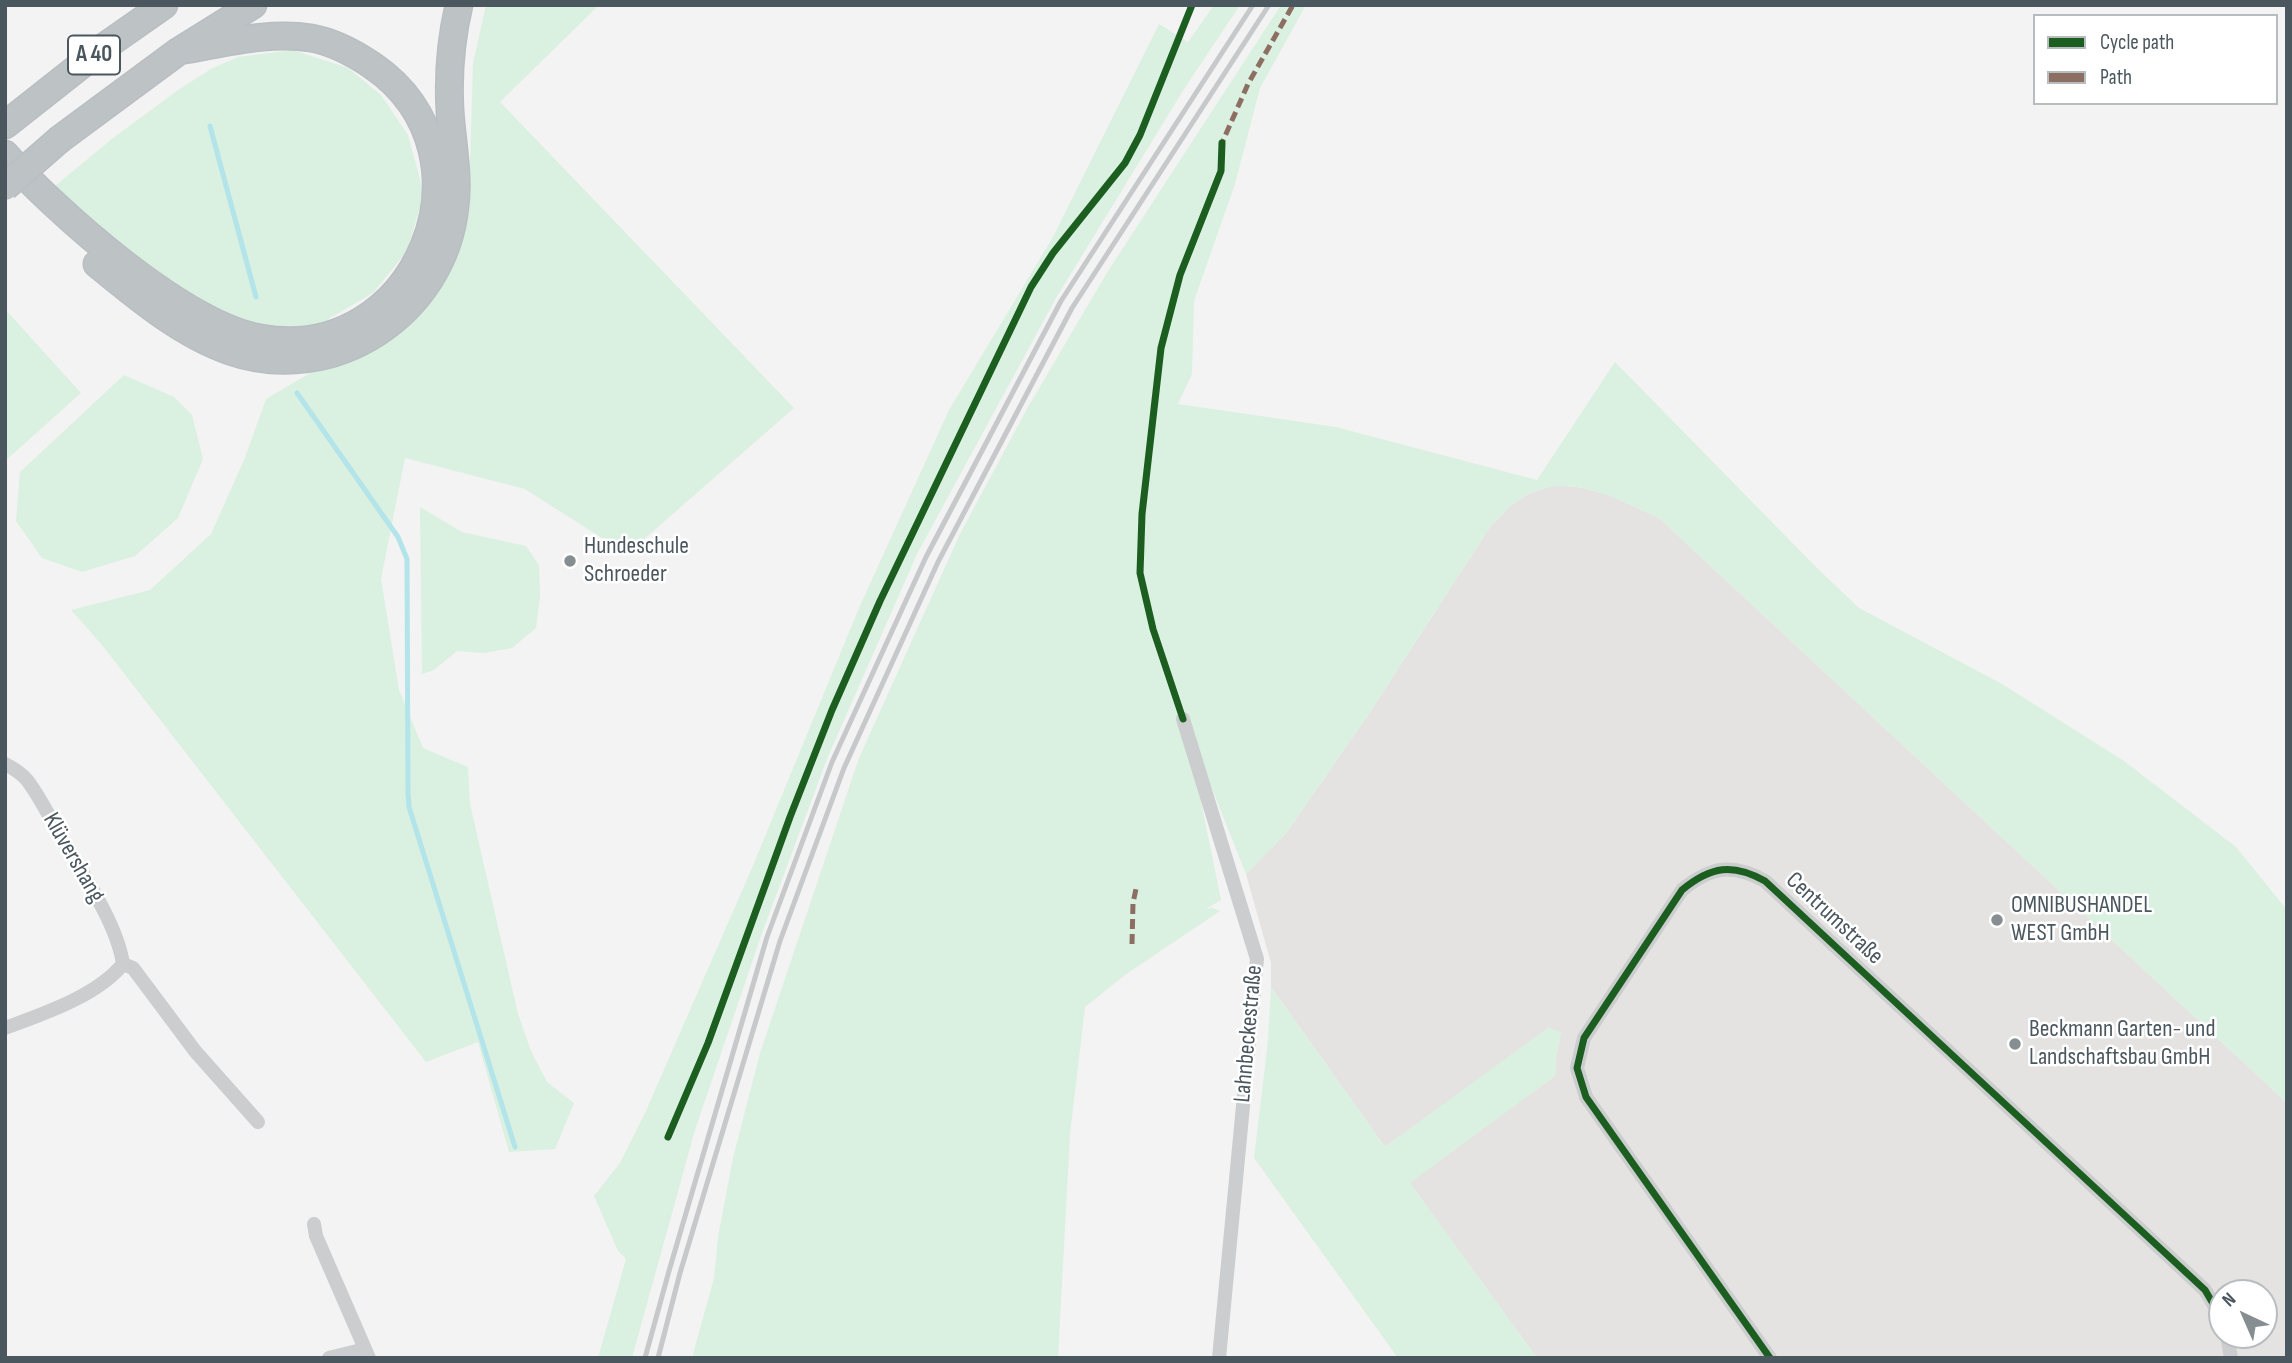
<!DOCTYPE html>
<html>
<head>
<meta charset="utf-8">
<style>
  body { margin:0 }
  #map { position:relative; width:2292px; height:1363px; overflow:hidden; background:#f3f3f3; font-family:"Sofia Sans Condensed",sans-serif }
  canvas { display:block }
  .frame { position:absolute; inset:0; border:7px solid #4b575e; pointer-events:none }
  .legend { position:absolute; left:2033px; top:14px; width:245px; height:91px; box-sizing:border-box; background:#fff; border:2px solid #b7bcbf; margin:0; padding:9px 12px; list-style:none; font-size:21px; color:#4b575e }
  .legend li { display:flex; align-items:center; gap:14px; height:35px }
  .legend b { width:35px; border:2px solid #b7bcbf }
  .north { position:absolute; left:2208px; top:1279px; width:70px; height:70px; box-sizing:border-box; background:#fff; border:2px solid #b7bcbf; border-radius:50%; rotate:316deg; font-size:19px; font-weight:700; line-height:28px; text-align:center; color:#4b575e }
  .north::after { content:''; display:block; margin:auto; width:24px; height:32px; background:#868e92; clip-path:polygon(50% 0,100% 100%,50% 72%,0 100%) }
</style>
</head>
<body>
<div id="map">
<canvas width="2292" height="1363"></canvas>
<div class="frame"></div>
<ul class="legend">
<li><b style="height:9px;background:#1b5e20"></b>Cycle path</li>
<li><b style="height:9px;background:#8d6e63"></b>Path</li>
</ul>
<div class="north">N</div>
</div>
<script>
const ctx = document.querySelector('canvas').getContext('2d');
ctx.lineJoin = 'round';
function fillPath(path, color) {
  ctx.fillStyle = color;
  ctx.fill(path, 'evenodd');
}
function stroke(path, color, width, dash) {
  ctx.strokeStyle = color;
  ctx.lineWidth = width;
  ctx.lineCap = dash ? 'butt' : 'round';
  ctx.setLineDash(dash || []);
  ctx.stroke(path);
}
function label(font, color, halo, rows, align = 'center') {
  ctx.font = font + ' "Sofia Sans Condensed",sans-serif';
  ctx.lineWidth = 5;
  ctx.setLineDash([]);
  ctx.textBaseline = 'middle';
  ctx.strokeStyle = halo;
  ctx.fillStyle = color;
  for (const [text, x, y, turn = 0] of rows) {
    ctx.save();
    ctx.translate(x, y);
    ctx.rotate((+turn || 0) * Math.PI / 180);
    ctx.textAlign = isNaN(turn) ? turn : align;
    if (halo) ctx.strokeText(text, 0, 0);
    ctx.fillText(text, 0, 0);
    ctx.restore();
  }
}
fillPath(new Path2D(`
  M1554 485 1578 487 1607 494 1659 518 2287 1103V1358H1537L1409 1182 1555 1076 1556 1056 1561 1033 1549 1028 1385 1147 1271 987V963L1246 874 1287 832 1370 712 1490 527 1509 507 1528 494ZM2222 1293H2264V1335H2222Z`), '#e4e3e1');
fillPath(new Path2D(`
  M486 5H599L500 102 794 408 627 554 525 489 405 458 381 579 399 690 423 748 468 767 470 804 518 1014 531 1051 547 1082 574 1103 555 1149 509 1152 478 1042 426 1062 102 645 71 610 150 590 211 534 244 460 266 399 427 304 447 275 465 228 469 201 473 64Z
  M1214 5H1240L1184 89 1056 298 917 554 827 759 762 933 695 1130 632 1358H598L626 1259 618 1251 594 1196 620 1163 645 1113 752 868 859 608 949 410 1053 237 1159 24 1188 42Z
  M1281 5H1306L1260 88 1235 184 1194 301 1192 374 1178 404 1336 427 1537 480 1615 362 1815 566 1859 608 2002 684 2124 761 2236 847 2287 910V1103L1659 518C1620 500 1569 471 1527 495 1512 503 1501 515 1490 527L1370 712 1287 832 1246 874 1205 771 1156 628 1143 573 1145 509 1140 514 1138 573 1150 631 1180 721 1196 777 1221 900 1206 909 1213 908 1220 911 1125 975 1085 1007 1070 1134 1058 1358H692L714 1278 718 1237 733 1158 760 1053 859 758 960 534 1028 407 1108 271Z
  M293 50 348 68 381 95 408 135 424 194 407 251 373 293 320 324 285 329 248 323 188 296 84 216 55 186 113 138 181 88 211 69 238 57Z
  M5 309 81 393 5 461Z
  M124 375 174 397 192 415 203 459 178 518 135 556 82 572 42 558 16 521 20 472Z
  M420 507 462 532 526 546 539 565 540 596 536 628 512 648 484 653 457 651 434 670 422 674Z
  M1271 987 1385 1147 1549 1027 1561 1033 1556 1056 1555 1076 1410 1183 1537 1358H1398L1254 1158 1268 1041Z`), '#daf0e0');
stroke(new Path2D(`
  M210 126 256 297
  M297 393 398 537 407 559 408 793 409 807 515 1147`), '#b2e4ea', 5);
const motorway = new Path2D(`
  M5 125 104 47 164 5
  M60 139 179 51 253 5
  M5 154C57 213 183 324 260 338 416 367 503 156 373 66 354 53 334 42 311 38 268 31 222 44 179 51
  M97 264C136 296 181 334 230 351 333 387 444 314 455 206 459 175 452 142 450 111 448 76 451 39 459 5`);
stroke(motorway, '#b8bec2', 29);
stroke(new Path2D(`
  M1183 719 1257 959 1219 1358
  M5 764C13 768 21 773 27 780 40 797 50 818 61 837 82 873 117 923 123 964 97 996 43 1014 5 1028
  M123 964 133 968 195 1051 258 1122
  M314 1224 316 1236 369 1358
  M2227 1335 2231 1358
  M329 1358 365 1349
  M1770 1358 1586 1097 1577 1068 1584 1038 1682 890C1711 866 1733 863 1765 881L2205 1290 2222 1319`), '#cbcdce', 14);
stroke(motorway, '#bdc2c5', 26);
stroke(new Path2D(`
  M645 1358 669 1271 767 937 832 762 926 557 1061 301 1253 5
  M658 1358 680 1273 780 941 844 768 938 562 1072 308 1269 5`), '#c7c8c9', 5);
const motorwayBridge = new Path2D(`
  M5 187 60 139`);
stroke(motorwayBridge, '#b8bec2', 29, []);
stroke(motorwayBridge, '#bdc2c5', 26);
stroke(new Path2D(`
  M1222 149V143L1248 84 1293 5
  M1132 944 1133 903 1136 889`), '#8d6e63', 5, [10, 5]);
stroke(new Path2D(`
  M1183 719 1153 629 1140 573 1142 514 1161 348 1180 275 1221 171 1222 143
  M668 1137 708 1043 790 817 832 710 880 601 1031 287 1053 253 1125 163 1140 135 1192 5
  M1770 1358 1586 1097 1577 1068 1584 1038 1682 890C1711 866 1733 863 1765 881L2205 1290 2222 1319`), '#1b5e20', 7);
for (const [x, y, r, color] of [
  [570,561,7,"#868e92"],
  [1997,920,7,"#868e92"],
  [2015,1044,7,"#868e92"]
]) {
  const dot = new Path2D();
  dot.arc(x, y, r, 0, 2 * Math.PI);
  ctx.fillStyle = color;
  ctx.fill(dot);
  stroke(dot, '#fff', 2.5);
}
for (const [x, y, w] of [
  [94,55,52]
]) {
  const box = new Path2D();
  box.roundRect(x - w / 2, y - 19.5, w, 39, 5);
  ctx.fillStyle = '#fff';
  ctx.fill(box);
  stroke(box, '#4b575e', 2);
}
label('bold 23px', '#4b575e', null, [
  ["A 40",94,55]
]);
label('24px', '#4b575e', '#fff', [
  ["Hundeschule",584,547],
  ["Schroeder",584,575],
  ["OMNIBUSHANDEL",2011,906],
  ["WEST GmbH",2011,934],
  ["Beckmann Garten- und",2029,1030],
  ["Landschaftsbau GmbH",2029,1058]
], 'left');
label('24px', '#4b575e', '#fff', [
  ["Klüvershang",73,858,60],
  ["Centrumstraße",1834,919,43],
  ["Lahnbeckestraße",1249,1034,-85]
]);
</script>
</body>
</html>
